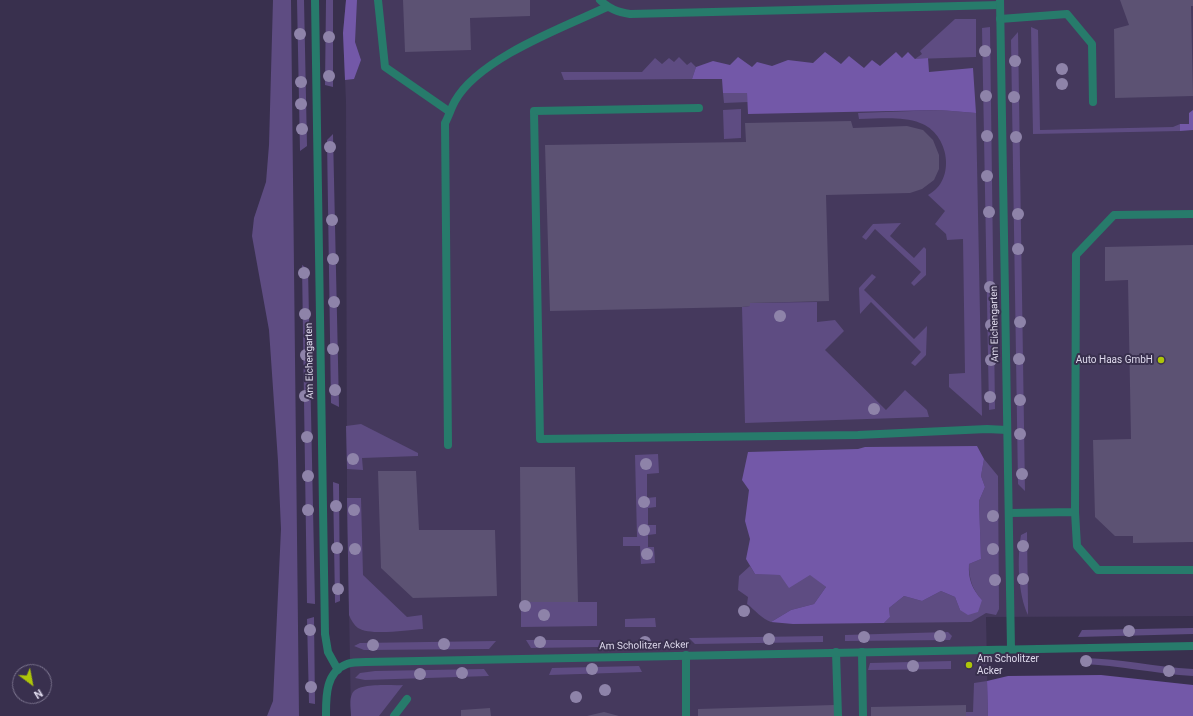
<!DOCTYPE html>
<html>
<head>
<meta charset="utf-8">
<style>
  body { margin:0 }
  #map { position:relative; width:1193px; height:716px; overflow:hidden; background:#39304e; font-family:Roboto,sans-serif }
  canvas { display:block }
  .north { position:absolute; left:12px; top:664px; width:40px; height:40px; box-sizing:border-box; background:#39304e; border:1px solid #7b748e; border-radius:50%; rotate:148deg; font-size:11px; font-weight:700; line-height:16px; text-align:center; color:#dfdaed }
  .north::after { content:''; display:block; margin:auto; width:14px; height:18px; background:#aec509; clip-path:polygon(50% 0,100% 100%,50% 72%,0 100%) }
</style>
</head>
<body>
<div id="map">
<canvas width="1193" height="716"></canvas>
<div class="north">N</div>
</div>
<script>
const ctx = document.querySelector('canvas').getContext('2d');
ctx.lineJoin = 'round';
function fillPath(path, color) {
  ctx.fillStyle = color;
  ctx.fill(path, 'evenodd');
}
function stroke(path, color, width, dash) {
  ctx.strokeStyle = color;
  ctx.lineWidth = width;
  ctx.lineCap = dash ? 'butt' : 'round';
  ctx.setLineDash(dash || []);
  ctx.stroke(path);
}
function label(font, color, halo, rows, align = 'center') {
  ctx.font = font + ' Roboto,sans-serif';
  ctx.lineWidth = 4;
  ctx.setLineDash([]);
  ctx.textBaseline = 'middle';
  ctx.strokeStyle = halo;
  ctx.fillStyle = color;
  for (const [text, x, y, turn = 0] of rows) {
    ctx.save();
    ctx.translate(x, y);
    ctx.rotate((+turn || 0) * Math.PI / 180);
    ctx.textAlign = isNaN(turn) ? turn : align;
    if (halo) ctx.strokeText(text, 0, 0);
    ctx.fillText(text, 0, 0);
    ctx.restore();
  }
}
fillPath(new Path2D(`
  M346 0H1193V616L986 617 988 716H351L347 498 346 102 343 33Z`), '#45395d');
fillPath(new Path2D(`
  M273 0H291L299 716H267L273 701 281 529 278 461 269 330 252 236 254 218 266 182 269 145Z
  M297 0H304L307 146 300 151Z
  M326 0H333V87L325 85Z
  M955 19H976V57L915 59 922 54 920 51Z
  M990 27 995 409 989 410 982 28Z
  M1031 27 1038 30 1040 130 1173 127 1180 124V131L1033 134Z
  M1018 32 1025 491 1018 484 1011 40Z
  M679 57 687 65 691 62 696 67 692 79 564 80 561 72H642L655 58 662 64 669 58 674 62Z
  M723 93H747L748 102 724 103Z
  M741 109V138L724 139 723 110Z
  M940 110 976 113 982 416 949 387V374L965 373 963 239 947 240 946 234 935 224 945 211 928 195C957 180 949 133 920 123 902 116 879 119 859 119L858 113Z
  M333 134 339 407 331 403 327 140Z
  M901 223 890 236 914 258 924 247 926 249V275L914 286 911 283 921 272 875 229 866 240 862 237 873 224Z
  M302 265 308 269 315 604 307 603Z
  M872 274 876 277 864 290 914 339 927 326 926 355 915 366 911 363 921 352 871 302 860 314 859 288Z
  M817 302V322L835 320 844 331 825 350 886 410 905 390 927 410 929 417 745 423 742 307 750 306V303Z
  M361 424 418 453V456L362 458 363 470 347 469 346 426Z
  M658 454 659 473 647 474V498L656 497V507L648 508V525H656V534L648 535V547H654L655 563 641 564 640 546H623V537H637L635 455Z
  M984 459 998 476 999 609 996 615 986 613 971 622 884 623 890 617 889 608 904 596 922 601 941 591 955 597 960 610 982 600C972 589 969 579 969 564L981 559 979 501 985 487 981 476Z
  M333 482 339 484 340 601 335 603Z
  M347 498H361L363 575 407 617 422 615 423 629C407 630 371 636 358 628 354 625 351 620 349 615Z
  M1027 532 1028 605V615C1018 594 1017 559 1021 535Z
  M750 566 755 574 811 575 826 587 814 604 791 610 771 622C762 619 755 610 747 604L748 597 738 590 739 576Z
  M521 602H597V626L521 627Z
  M314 617 315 704 309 703 307 619Z
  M655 618 656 627H625V619Z
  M1193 628V634L1078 637 1082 630Z
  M948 632 952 636 950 640 845 641V635Z
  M823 636V642L695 644 689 638Z
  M526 640H604L599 647 531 648Z
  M496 641 489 649 364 650 354 646 360 643Z
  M1081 658C1118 658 1155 667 1193 669V676C1156 674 1119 665 1081 664Z
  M951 661V669L868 670 870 663Z
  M639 666 642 672 549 675 552 668Z
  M484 669 489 676 365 680 355 678 360 673 375 671Z
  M987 681 988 716H966V712H973L974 683Z
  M403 685 379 716H351C351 709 349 700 352 694 357 682 391 686 403 685Z`), '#5e4c82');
fillPath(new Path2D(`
  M346 0H357L355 42 361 60 354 79 345 80 343 33Z
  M825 52 841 64 849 56 864 68 872 60 880 66 896 52 902 58 908 52 915 59 928 58 929 72 973 68 976 113 940 110 748 114 747 93H723L722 79H692L696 67 713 61 730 65 738 57 752 67 757 62 772 66 788 60 813 63Z
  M1193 110V130L1180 131V124H1189V113Z
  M977 446 984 459 981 476 985 487 979 501 981 559 969 564C968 579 972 589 982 600L978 612 968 615 960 610 955 597 941 591 922 601 904 596 889 608 890 617 884 623 793 624 771 622 791 610 814 604 826 587 810 575 789 588 780 575 755 574 746 559 750 539 745 521 749 490 742 480 748 452 858 449 865 447Z
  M1101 675 1193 685V716H988L987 681 1008 676Z`), '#7358a8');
fillPath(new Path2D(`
  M403 0H530V16L470 18 471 50 405 52Z
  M1120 0H1193V6H1191L1193 96 1115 98 1114 29 1129 25Z
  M851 121 853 128 907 126 923 130 933 140 939 155V169L934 180 922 189 910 193 826 195 829 301 750 303V306L742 307 550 311 545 145 746 142 745 123Z
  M1193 245V542L1133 543V536H1115L1095 517 1093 440 1131 439 1128 280 1105 281V247Z
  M520 467H575L578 602H521Z
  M378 471H416L419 530H495L497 596 413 598 381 568Z
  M834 705V716H698V709Z
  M966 705V716H871V707Z
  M490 708 491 716H461V710Z
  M604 712 619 716H587L591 715Z`), '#5c5273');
stroke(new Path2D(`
  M378 0 385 67 450 112
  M600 0C609 9 618 12 630 14L1000 5
  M1000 19 1067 14 1092 44 1093 102
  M699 108 534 111 540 439 858 435 987 429 1007 430
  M1193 214 1114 215 1076 255 1075 512 1077 546 1098 570H1193
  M448 445 445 123C449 116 451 108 455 101 479 58 564 27 607 7
  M1009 513 1075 512
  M836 652 838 716
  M862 652 863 716
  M686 655V716
  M394 716 407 699`), '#277b6b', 8);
stroke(new Path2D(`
  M315 0 325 634 328 652 338 670
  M1000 0 1011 648
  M326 716C326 698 325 672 347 664 352 662 360 662 366 662L1193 646`), '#277b6b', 8);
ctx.fillStyle = '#8e83a9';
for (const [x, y] of [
  [300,34],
  [329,37],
  [985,51],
  [1015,61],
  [1062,69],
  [329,76],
  [301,82],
  [1062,84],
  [986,96],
  [1014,97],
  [301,104],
  [302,129],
  [987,136],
  [1016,137],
  [330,147],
  [987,176],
  [989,212],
  [1018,214],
  [332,220],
  [1018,249],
  [333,259],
  [304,273],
  [990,287],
  [334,302],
  [305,314],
  [780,316],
  [1020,322],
  [991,325],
  [333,349],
  [306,355],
  [1019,359],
  [991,360],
  [335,390],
  [305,396],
  [990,397],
  [1020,400],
  [874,409],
  [1020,434],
  [307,437],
  [353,459],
  [646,464],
  [1022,474],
  [308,476],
  [644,502],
  [336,506],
  [308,510],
  [354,510],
  [993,516],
  [644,530],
  [1023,546],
  [337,548],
  [355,549],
  [993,549],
  [647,554],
  [1023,579],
  [995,580],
  [338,589],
  [525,606],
  [744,611],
  [544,615],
  [310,630],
  [1129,631],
  [940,636],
  [864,637],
  [769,639],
  [540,642],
  [645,642],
  [444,644],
  [373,645],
  [1086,661],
  [913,666],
  [592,669],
  [1169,671],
  [462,673],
  [420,674],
  [311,687],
  [605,690],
  [576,697]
]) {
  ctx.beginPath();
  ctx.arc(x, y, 6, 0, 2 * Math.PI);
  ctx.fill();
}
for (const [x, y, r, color] of [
  [1161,360,4,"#aec509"],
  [969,665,4,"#aec509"]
]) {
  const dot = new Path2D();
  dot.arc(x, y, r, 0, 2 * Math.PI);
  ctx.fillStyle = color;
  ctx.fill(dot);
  stroke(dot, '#39304e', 1.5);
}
label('10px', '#dfdaed', '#39304e', [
  ["Am Eichengarten",995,324,-91],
  ["Am Eichengarten",310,361,-91],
  ["Am Scholitzer Acker",644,646,-1]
]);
label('10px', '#dfdaed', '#39304e', [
  ["Auto Haas GmbH",1153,360],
  ["Am Scholitzer",977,659,"left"],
  ["Acker",977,671,"left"]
], 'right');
</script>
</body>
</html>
